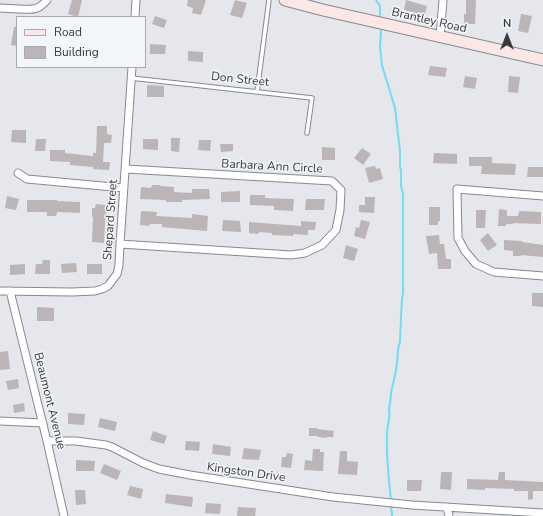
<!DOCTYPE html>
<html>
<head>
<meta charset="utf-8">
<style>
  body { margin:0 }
  #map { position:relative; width:543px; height:516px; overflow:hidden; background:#e5e7ec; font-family:"Nunito Sans",sans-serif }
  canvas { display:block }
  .legend { position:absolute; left:16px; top:16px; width:130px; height:52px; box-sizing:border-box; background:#f2f5f9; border:1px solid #a8aaad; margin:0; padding:5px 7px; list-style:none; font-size:12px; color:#393a3c }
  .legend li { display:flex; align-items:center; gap:8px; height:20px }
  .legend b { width:20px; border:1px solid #a8aaad }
  .north { position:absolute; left:487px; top:16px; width:40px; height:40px; -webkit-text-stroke:3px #f2f5f9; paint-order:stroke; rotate:0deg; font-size:11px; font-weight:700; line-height:16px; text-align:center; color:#393a3c }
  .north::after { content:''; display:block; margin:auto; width:14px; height:18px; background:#393a3c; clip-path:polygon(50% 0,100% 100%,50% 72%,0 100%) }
</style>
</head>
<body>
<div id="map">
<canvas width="543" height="516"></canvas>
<ul class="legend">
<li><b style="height:5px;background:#fbe8e6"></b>Road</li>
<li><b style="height:11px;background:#bbb5b7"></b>Building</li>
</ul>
<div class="north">N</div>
</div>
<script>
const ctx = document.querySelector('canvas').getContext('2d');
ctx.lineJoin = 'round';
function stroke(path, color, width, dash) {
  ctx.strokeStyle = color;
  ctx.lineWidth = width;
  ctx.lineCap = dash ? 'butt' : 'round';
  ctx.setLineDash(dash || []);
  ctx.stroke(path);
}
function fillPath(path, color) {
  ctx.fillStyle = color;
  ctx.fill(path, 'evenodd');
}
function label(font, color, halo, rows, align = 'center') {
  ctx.font = font + ' "Nunito Sans",sans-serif';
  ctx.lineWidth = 3;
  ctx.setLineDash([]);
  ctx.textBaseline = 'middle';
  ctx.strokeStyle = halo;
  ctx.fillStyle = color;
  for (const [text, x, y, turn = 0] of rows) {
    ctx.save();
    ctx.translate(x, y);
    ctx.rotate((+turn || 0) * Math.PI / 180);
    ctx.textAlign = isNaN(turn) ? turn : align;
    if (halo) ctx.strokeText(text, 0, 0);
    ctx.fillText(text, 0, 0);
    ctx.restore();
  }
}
stroke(new Path2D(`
  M376 0 380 6V15
  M381 30 380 47 382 65 395 108 400 151V166L401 171V186L403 194V293C401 301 402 308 401 316 401 325 400 333 400 342 397 348 398 356 397 363 396 373 393 383 391 393 391 398 390 403 389 409 389 412 390 415 389 418 388 424 387 430 387 436 386 458 389 479 391 501
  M391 505 392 516`), '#71dcf3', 2);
fillPath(new Path2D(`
  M72 0H82L78 17 68 14Z
  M188 0H206L201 15 192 13 193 8 187 6Z
  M235 0 247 3 242 18 230 15Z
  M406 0 427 6 425 15 404 10Z
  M466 0H476L475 24H464V14H466Z
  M521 14 532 16 528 33 518 31Z
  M155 16 167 20 164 28 152 24Z
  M14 27H17V46L11 45Z
  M150 44 166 45 165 54H150Z
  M188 51 203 52V62L188 61Z
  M430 66 447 68 445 77 428 75Z
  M465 76 477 78 475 89 463 87Z
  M509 76 520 77 518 93 508 92Z
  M147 85 164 86V97H147Z
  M97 126H107V134L112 135 111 143H104L103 162H110L109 170 93 169V167L70 165V162L50 161V150H65V153L93 156V153H96Z
  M12 130H26V143L11 142Z
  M171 138H180L179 152 171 151Z
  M36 139H46L45 151H35Z
  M143 139H158V150L143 149Z
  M199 140H211L210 151 198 150Z
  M220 144H233V151L221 152Z
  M322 147 335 148V160H322Z
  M362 148 371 154 363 165 354 158Z
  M434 153 457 154V164L433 163Z
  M469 157H492V163L516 164 515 175 481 174 482 166H469Z
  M375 166 376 169 380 168 383 179 369 183 365 168Z
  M528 167H543V177H527Z
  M152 185H160V186L174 187V192L192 193V189H209L210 199 182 200V202H166V200L140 199 141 187 151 188Z
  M240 191V202H221V192Z
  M250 195H265V198L294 199 293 211 274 210V206L250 205Z
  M7 196 19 199 16 210 5 208Z
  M365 197H375L374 213 359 212V205H365Z
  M306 199H325L324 210H305Z
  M27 200H57V201L80 202V213L57 212 56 216H47V212H27Z
  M96 204 106 205 104 243 92 242 93 217H92V208H95Z
  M429 207H440V221H438V225H429Z
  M499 209 507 210V216H518L519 211 541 212V224L513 223V224H506V226H498Z
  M476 210H486L485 228H476Z
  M141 211 157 212 156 216 192 218V214L208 216 207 231 162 227V224H150L149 226 140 225Z
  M223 220 240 221 241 232 222 231Z
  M361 220 370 222 365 239 354 236 356 227 359 228Z
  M301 221 316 222 315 230H308V235L293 234V236L272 235V233L259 232 258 234 249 233V222L301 226Z
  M488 233 497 245 488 251 480 240Z
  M439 235 440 244H444L446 259H451V269H438L437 253 429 254 426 236Z
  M504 240 522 241V242L543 245V257L521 255V256H513V251L504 250Z
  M346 245 358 249 354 261 343 258Z
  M43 260H50V274H35L36 264H42Z
  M76 263 77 272 62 273 61 264Z
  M25 264V274L10 275V265Z
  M87 264H102V274H87Z
  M532 293H543V307L532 306Z
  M37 307 54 308V321H37Z
  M8 351 10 369 0 370V352Z
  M18 379 19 388 8 390 6 381Z
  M24 403 25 411 14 413 13 405Z
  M68 413 85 414 84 425 68 424Z
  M100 418 117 422 115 431 98 427Z
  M309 428H317V429L334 431 333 437H327V438L318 437V436H309Z
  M153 431 167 436 164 444 150 440Z
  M186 441 200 442 199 451 185 450Z
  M213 444 231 447 230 456 212 454Z
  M244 448 261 450 259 460 242 459Z
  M313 449H320V452H324L323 471 304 470 305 460 312 461Z
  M340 451H347V461L358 462 357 475 338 474Z
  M287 453 293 454 291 468 281 467 282 457H286Z
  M76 460 95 461 94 471H76Z
  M104 464 121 471 117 480 100 473Z
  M441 472H452L451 490 440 489Z
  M499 472H505V480L543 482V491H533V499L528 500V491H514V489L485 488V490L467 489V479L498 480Z
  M407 480H422L421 491H407Z
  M130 486 143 489 141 499 127 495Z
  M75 490H85L86 504 76 505Z
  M166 494 193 497 192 507 165 503Z
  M206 503 221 504 220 514 205 513Z
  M238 507 256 508 255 516H237Z`), '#bbb5b7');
const lane = new Path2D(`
  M131 78 312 98 307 133
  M257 92 269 0`);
const street = new Path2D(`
  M0 8C8 8 30 11 37 8 41 7 44 3 47 0
  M135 17 136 0
  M440 37 443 0
  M18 173 27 179 124 188
  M543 196 457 189 458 238 465 251 476 264 494 272 543 276
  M120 244 291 255 305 253 322 245 336 230 340 210 341 190 332 181 126 169
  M0 291 72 292 95 291 102 289 108 286 117 274 119 265 120 244 132 67
  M10 291 47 441 64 516
  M0 421 43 423
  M47 441H76L106 445 112 447 143 463 159 469 190 475 333 497 412 505 543 513
  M447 507 449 516`);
const secondary = new Path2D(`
  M285 0 323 10 543 60`);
stroke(lane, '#86898d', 5.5);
stroke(street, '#86898d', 9);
stroke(secondary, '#86898d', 13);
stroke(lane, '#fff', 3.5);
stroke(street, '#fff', 7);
stroke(secondary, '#fbe8e6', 11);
label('12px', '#393a3c', '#f2f5f9', [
  ["Brantley Road",429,21,13],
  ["Don Street",240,80,6],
  ["Barbara Ann Circle",272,167,3],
  ["Shepard Street",111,220,-86],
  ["Beaumont Avenue",49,401,76],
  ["Kingston Drive",246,473,8]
]);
</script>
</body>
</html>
